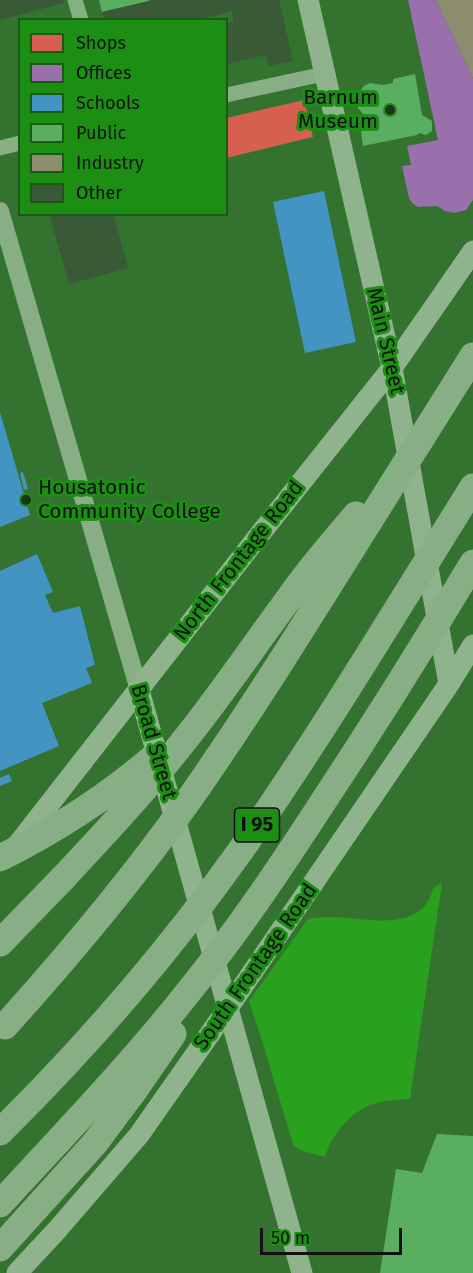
<!DOCTYPE html>
<html>
<head>
<meta charset="utf-8">
<style>
  body { margin:0 }
  #map { position:relative; width:473px; height:1273px; overflow:hidden; background:#347230; font-family:"Fira Sans",sans-serif }
  canvas { display:block }
  .legend { position:absolute; left:18px; top:18px; width:210px; height:198px; box-sizing:border-box; background:#1c8e14; border:2px solid #185c13; margin:0; padding:8px 10px; list-style:none; font-size:18px; color:#111 }
  .legend li { display:flex; align-items:center; gap:12px; height:30px }
  .legend b { width:30px; border:2px solid #185c13 }
  .scale { position:absolute; left:260px; top:1228px; width:142px; height:27px; box-sizing:border-box; border:3px solid #111; border-top:0; padding-left:8px; font-size:18px; line-height:21px; white-space:nowrap; color:#111; -webkit-text-stroke:4px #1c8e14; paint-order:stroke }
</style>
</head>
<body>
<div id="map">
<canvas width="473" height="1273"></canvas>
<ul class="legend">
<li><b style="height:16px;background:#d6604d"></b>Shops</li>
<li><b style="height:16px;background:#9970ab"></b>Offices</li>
<li><b style="height:16px;background:#4393c3"></b>Schools</li>
<li><b style="height:16px;background:#5aae61"></b>Public</li>
<li><b style="height:16px;background:#8c8c6e"></b>Industry</li>
<li><b style="height:16px;background:#395937"></b>Other</li>
</ul>
<div class="scale">50 m</div>
</div>
<script>
const ctx = document.querySelector('canvas').getContext('2d');
ctx.lineJoin = 'round';
function fillPath(path, color) {
  ctx.fillStyle = color;
  ctx.fill(path, 'evenodd');
}
function stroke(path, color, width, dash) {
  ctx.strokeStyle = color;
  ctx.lineWidth = width;
  ctx.lineCap = dash ? 'butt' : 'round';
  ctx.setLineDash(dash || []);
  ctx.stroke(path);
}
function label(font, color, halo, rows, align = 'center') {
  ctx.font = font + ' "Fira Sans",sans-serif';
  ctx.lineWidth = 6;
  ctx.setLineDash([]);
  ctx.textBaseline = 'middle';
  ctx.strokeStyle = halo;
  ctx.fillStyle = color;
  for (const [text, x, y, turn = 0] of rows) {
    ctx.save();
    ctx.translate(x, y);
    ctx.rotate((+turn || 0) * Math.PI / 180);
    ctx.textAlign = isNaN(turn) ? turn : align;
    if (halo) ctx.strokeText(text, 0, 0);
    ctx.fillText(text, 0, 0);
    ctx.restore();
  }
}
fillPath(new Path2D(`
  M442 883 410 1099C400 1100 390 1100 381 1102 354 1107 333 1132 325 1157L302 1151 294 1146 289 1131 264 1047 249 1001 308 919C314 918 321 917 327 917 356 916 400 930 423 908 429 902 431 894 434 887Z`), '#29a11f');
fillPath(new Path2D(`
  M304 100 313 137 226 158V118Z`), '#d6604d');
fillPath(new Path2D(`
  M408 0H436L473 79V200L466 210 454 213 445 211 437 206 418 207 413 204 409 198 402 166 411 165 407 146 438 140Z`), '#9970ab');
fillPath(new Path2D(`
  M324 191 356 342 305 353 273 202Z
  M0 412 30 515 0 527Z
  M23 472 28 489 24 490 20 473Z
  M37 554 53 592 45 595 53 613 80 606 95 665 86 668 92 683 42 703 59 746 0 771V571Z
  M9 774 12 781 0 786V778Z`), '#4393c3');
fillPath(new Path2D(`
  M99 0H149V1L102 12Z
  M415 74 422 115 432 121V131L426 135 419 133 417 135 363 146 361 131 367 130 364 115 358 108 357 103V96L360 91 364 86 370 83 383 85 393 83V79Z
  M437 1134 473 1136V1273H380L396 1169 422 1173Z`), '#5aae61');
fillPath(new Path2D(`
  M436 0H473V79Z`), '#8c8c6e');
fillPath(new Path2D(`
  M0 0H63L64 3 0 20Z
  M153 0H279L293 61 269 66 266 55 226 64V24L234 22 232 11 197 20H104L102 12Z
  M49 214H113L128 268 69 284Z`), '#395937');
stroke(new Path2D(`
  M75 0 81 20
  M226 95 324 74
  M0 148 20 143`), '#87ae84', 15);
stroke(new Path2D(`
  M0 211 139 690`), '#87ae84', 18);
stroke(new Path2D(`
  M308 0 392 368 449 684
  M139 690 302 1273
  M15 848 260 534 392 368 473 251
  M17 1273 57 1230 139 1135 228 1008 449 684 473 645`), '#8fb48d', 21);
stroke(new Path2D(`
  M419 442 473 356
  M0 943 63 878
  M0 1248 95 1143 133 1092`), '#88ae86', 27);
stroke(new Path2D(`
  M0 858C58 829 106 798 155 756
  M63 878C106 832 149 786 187 737 223 692 255 644 290 597 310 568 333 542 356 515
  M5 1026C70 954 132 880 188 801 270 684 343 562 419 442
  M133 1092 173 1034
  M0 1132C88 1045 170 950 241 850 323 732 397 609 473 487
  M0 1204C64 1134 131 1065 190 990 238 931 280 868 321 805 374 725 424 645 473 563`), '#88ae86', 27);
for (const [x, y, r, color] of [
  [390,110,6,"#1d331c"],
  [26,500,6,"#1d331c"]
]) {
  const dot = new Path2D();
  dot.arc(x, y, r, 0, 2 * Math.PI);
  ctx.fillStyle = color;
  ctx.fill(dot);
  stroke(dot, '#1c8e14', 2);
}
for (const [x, y, w] of [
  [257,825,45]
]) {
  const box = new Path2D();
  box.roundRect(x - w / 2, y - 17, w, 34, 4.5);
  ctx.fillStyle = '#1c8e14';
  ctx.fill(box);
  stroke(box, '#111', 1.5);
}
label('bold 20px', '#111', null, [
  ["I 95",257,825]
]);
label('21px', '#111', '#1c8e14', [
  ["Barnum",378,98],
  ["Museum",378,122],
  ["Housatonic",38,488,"left"],
  ["Community College",38,512,"left"]
], 'right');
label('21px', '#111', '#1c8e14', [
  ["Main Street",385,341,77],
  ["North Frontage Road",239,561,-52],
  ["Broad Street",153,742,74],
  ["South Frontage Road",256,967,-55]
]);
</script>
</body>
</html>
